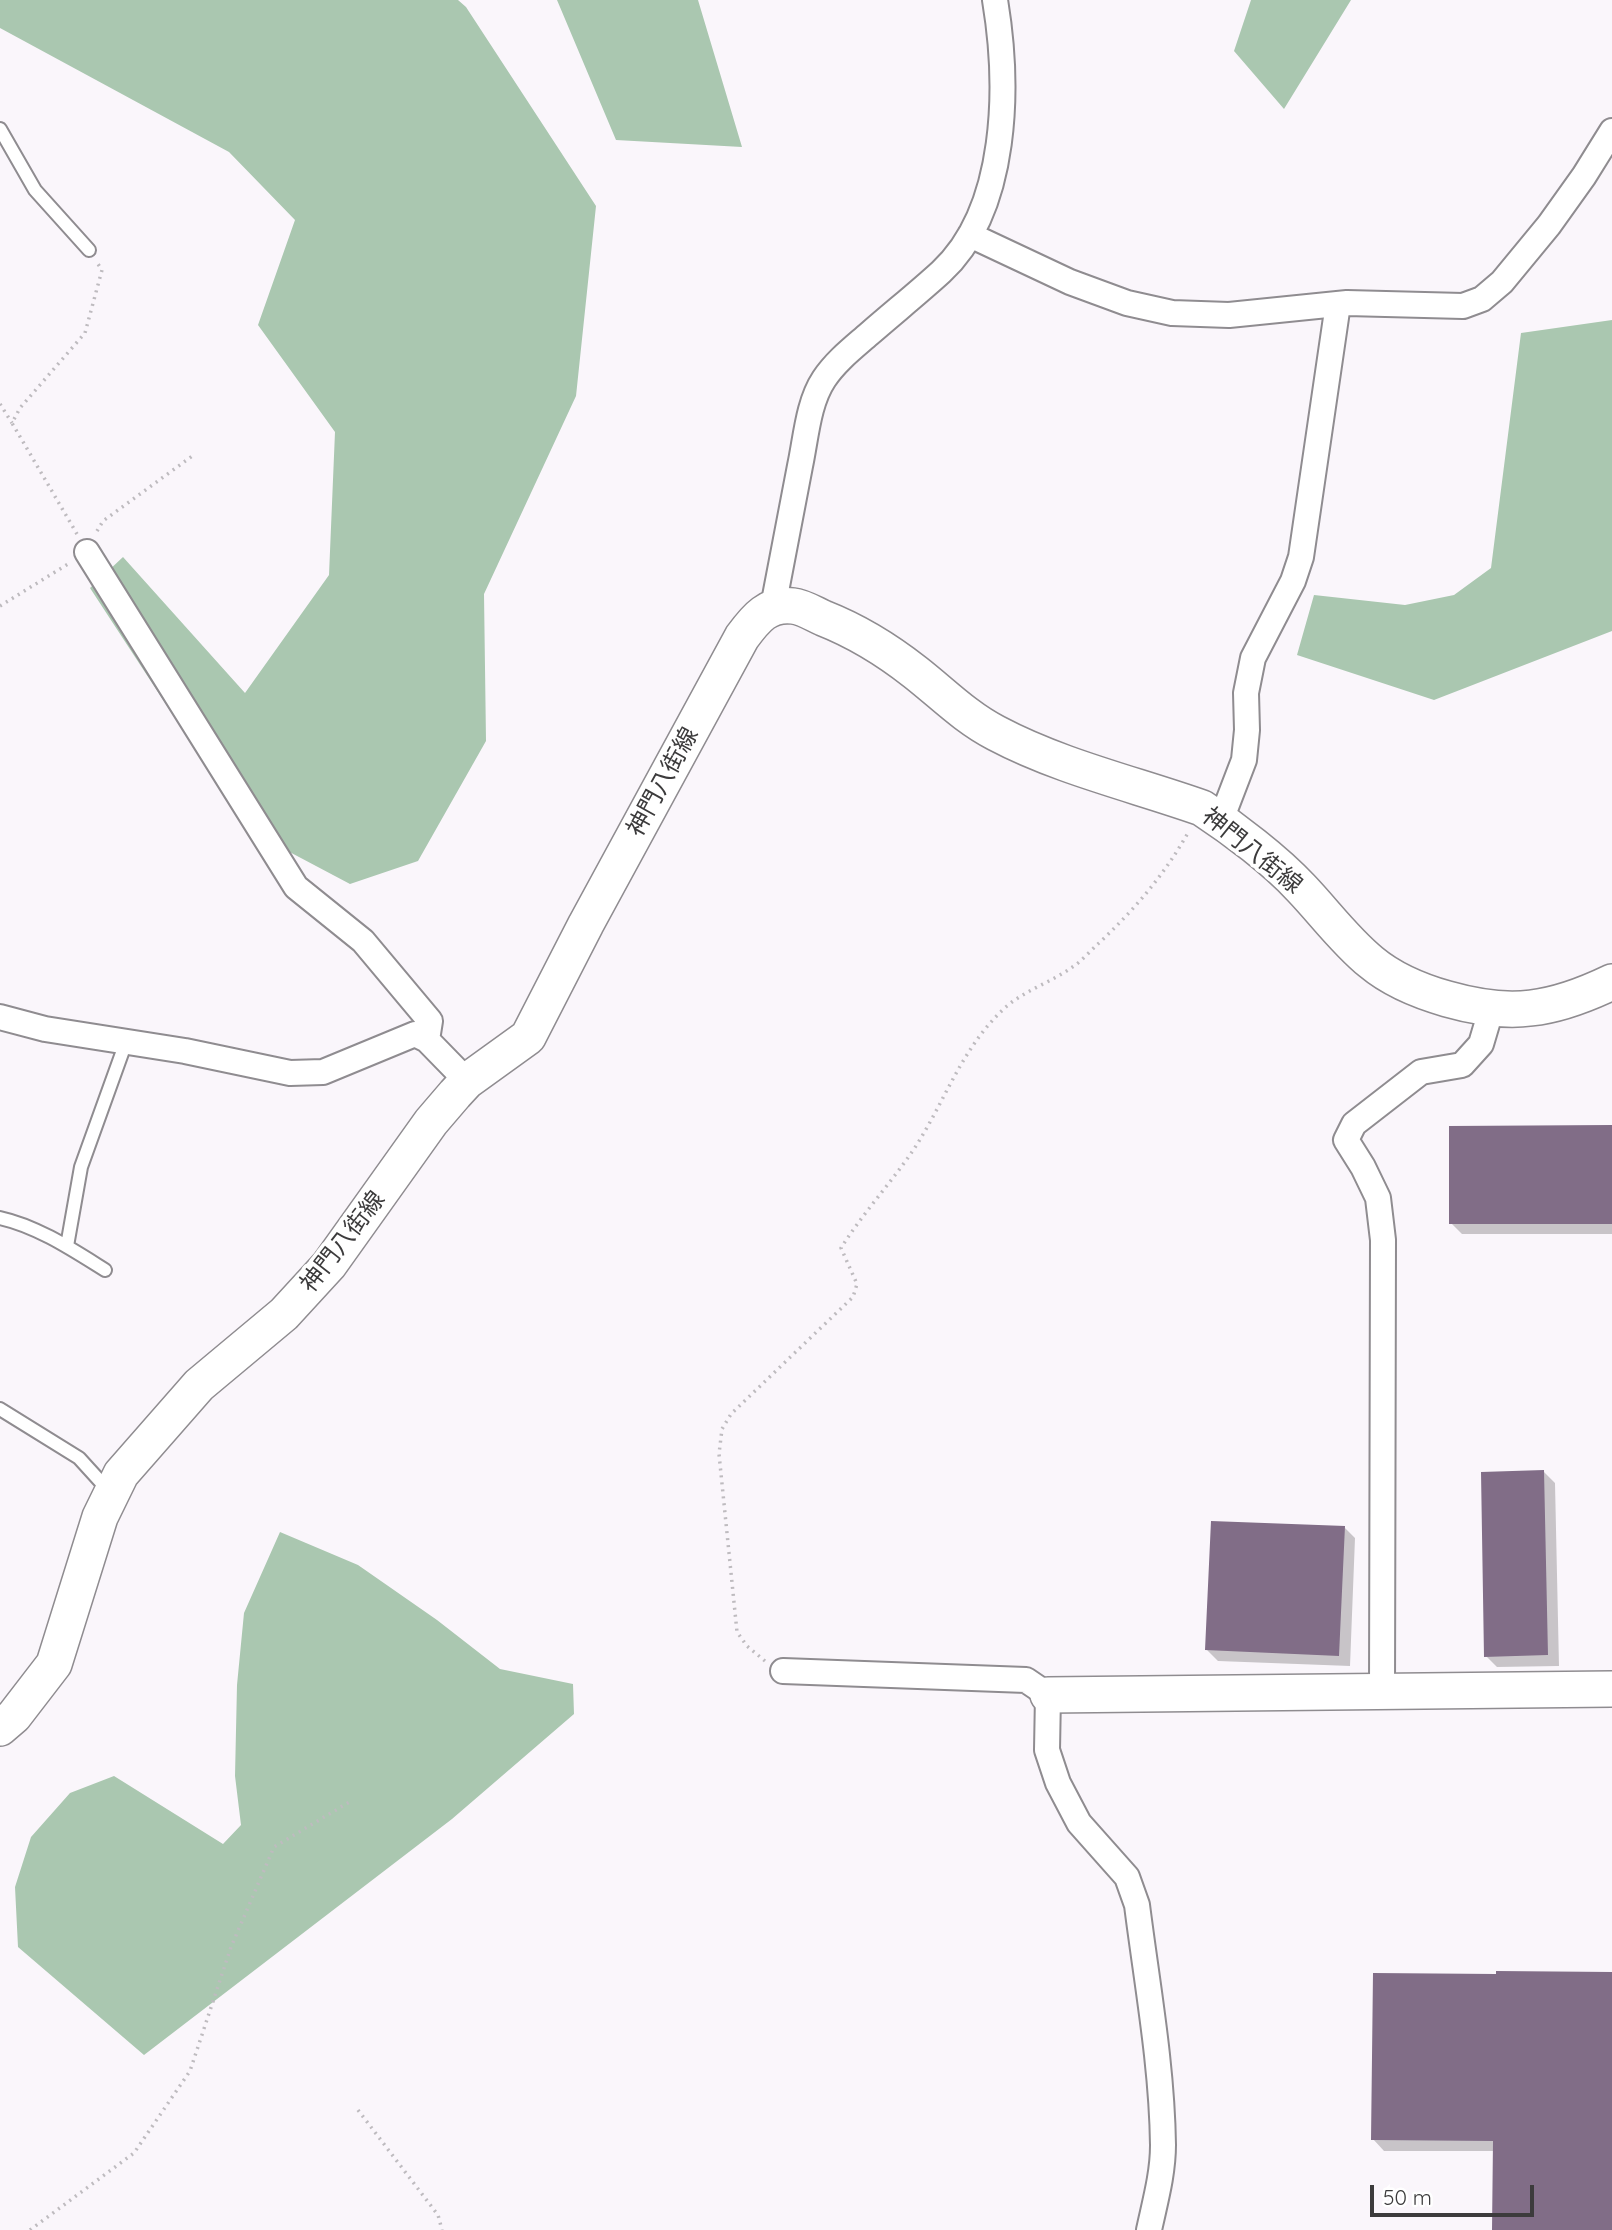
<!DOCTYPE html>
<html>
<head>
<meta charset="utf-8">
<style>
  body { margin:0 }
  #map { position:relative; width:1612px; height:2230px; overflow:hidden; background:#faf6fb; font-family:Quicksand,sans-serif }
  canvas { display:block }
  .scale { position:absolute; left:1370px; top:2185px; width:164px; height:32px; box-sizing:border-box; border:4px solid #3c3b3c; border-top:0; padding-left:9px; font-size:21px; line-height:24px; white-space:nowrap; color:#3c3b3c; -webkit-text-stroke:5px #fff; paint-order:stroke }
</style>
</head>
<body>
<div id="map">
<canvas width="1612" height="2230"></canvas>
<div class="scale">50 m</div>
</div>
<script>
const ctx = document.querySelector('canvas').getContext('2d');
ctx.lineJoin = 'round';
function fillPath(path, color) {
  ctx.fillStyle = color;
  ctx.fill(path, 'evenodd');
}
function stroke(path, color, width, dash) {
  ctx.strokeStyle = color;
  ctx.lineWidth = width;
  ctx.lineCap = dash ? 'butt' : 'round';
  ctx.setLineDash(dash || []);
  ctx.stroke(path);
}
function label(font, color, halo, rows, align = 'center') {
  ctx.font = font + ' Quicksand,"Noto Sans JP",sans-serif';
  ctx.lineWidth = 7;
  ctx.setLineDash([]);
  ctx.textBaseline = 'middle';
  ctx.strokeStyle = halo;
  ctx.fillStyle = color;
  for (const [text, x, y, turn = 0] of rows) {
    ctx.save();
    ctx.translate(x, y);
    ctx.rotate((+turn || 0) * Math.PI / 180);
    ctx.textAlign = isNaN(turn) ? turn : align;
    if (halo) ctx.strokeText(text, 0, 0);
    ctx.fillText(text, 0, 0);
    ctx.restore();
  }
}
fillPath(new Path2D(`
  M0 0H458L466 7 596 206 576 396 484 594 486 741 418 861 350 884 248 830 90 588 123 557 245 693 329 575 335 432 258 325 295 220 229 152 0 28Z
  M557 0H698L742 147 616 140Z
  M1251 0H1351L1284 109 1234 51Z
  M1612 320V631L1434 700 1297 655 1314 595 1405 605 1454 595 1491 568 1521 333Z
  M280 1532 358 1565 437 1620 500 1669 573 1684 574 1714 452 1819 144 2055 18 1947 15 1887 31 1837 70 1793 114 1776 223 1844 241 1825 235 1776 237 1685 244 1613Z`), '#aac7b0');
fillPath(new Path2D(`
  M1612 1127V1234H1462L1451 1223Z
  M1544 1472 1555 1483 1559 1666 1497 1667 1486 1656Z
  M1344 1527 1355 1538 1350 1666 1218 1661 1207 1650Z
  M1612 1974V2230H1493L1495 2151H1384L1373 2139Z`), '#0003');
fillPath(new Path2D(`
  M1612 1125V1224H1449V1126Z
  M1544 1470 1548 1655 1484 1657 1481 1472Z
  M1211 1521 1345 1526 1339 1656 1205 1650Z
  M1496 1971 1612 1972V2230H1492L1493 2141 1371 2140 1373 1973 1496 1974Z`), '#816d87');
const lane = new Path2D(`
  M0 129 35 190 89 250
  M0 1218C37 1226 73 1250 105 1270
  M67 1246 81 1167 126 1042
  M0 1409 79 1458 109 1491`);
const street = new Path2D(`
  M970 235 1070 282 1127 303 1172 313 1229 315 1347 303 1463 306 1482 299 1502 282 1549 225 1584 176 1612 131
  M87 552 296 887 363 941 430 1021 427 1040
  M773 607C782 560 791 513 800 466 806 438 808 403 824 379 836 361 853 348 869 334 893 313 918 293 941 272 1009 209 1009 84 995 0
  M1221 820 1244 760 1247 730 1246 693 1253 658 1293 581 1301 557 1338 304
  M0 1017 45 1029 185 1051 290 1073 323 1072 415 1034 427 1040 467 1081
  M783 1671 1026 1680 1048 1695 1047 1750 1058 1783 1079 1823 1127 1877 1137 1905C1147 1984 1162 2065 1163 2145 1163 2174 1155 2202 1149 2230
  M1382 1691 1383 1240 1378 1198 1363 1167 1346 1140 1354 1124 1421 1072 1462 1065 1481 1044 1492 1007`);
const secondary = new Path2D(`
  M1048 1695 1612 1689
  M0 1728 14 1716 54 1664 100 1517 121 1474 199 1385 284 1314 329 1265 431 1122 455 1094 467 1081 528 1037 586 924 742 637C756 618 768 603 793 606 803 607 814 614 823 618 856 631 887 650 915 672 942 693 965 717 996 733 1060 767 1134 784 1202 808 1234 829 1275 860 1301 888 1324 912 1345 941 1371 962 1408 993 1483 1014 1531 1008 1560 1005 1587 994 1612 982`);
stroke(lane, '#8f8c90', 16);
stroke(street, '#8f8c90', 28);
stroke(secondary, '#8f8c90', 38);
stroke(new Path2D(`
  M0 404 12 423
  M97 531 103 521 195 454
  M77 534 12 423 20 408 85 333 102 270 98 264
  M0 606 68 564
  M765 1661 747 1646 737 1632 719 1454 722 1429 731 1414 853 1297 857 1284 841 1248C863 1213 891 1183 914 1149 946 1100 962 1046 1007 1006 1026 990 1051 982 1071 968 1081 962 1090 951 1099 943 1135 909 1165 874 1189 831
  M358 2110 438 2215 442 2230
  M30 2230 134 2153 190 2071 231 1947 274 1847 351 1801`), '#bebbbf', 3.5, [2, 5]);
stroke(lane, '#fff', 12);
stroke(street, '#fff', 24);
stroke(secondary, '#fff', 35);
label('24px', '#3c3b3c', '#fff', [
  ["神門八街線",663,782,-61],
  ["神門八街線",1252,851,39],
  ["神門八街線",343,1242,-52]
]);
</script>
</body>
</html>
